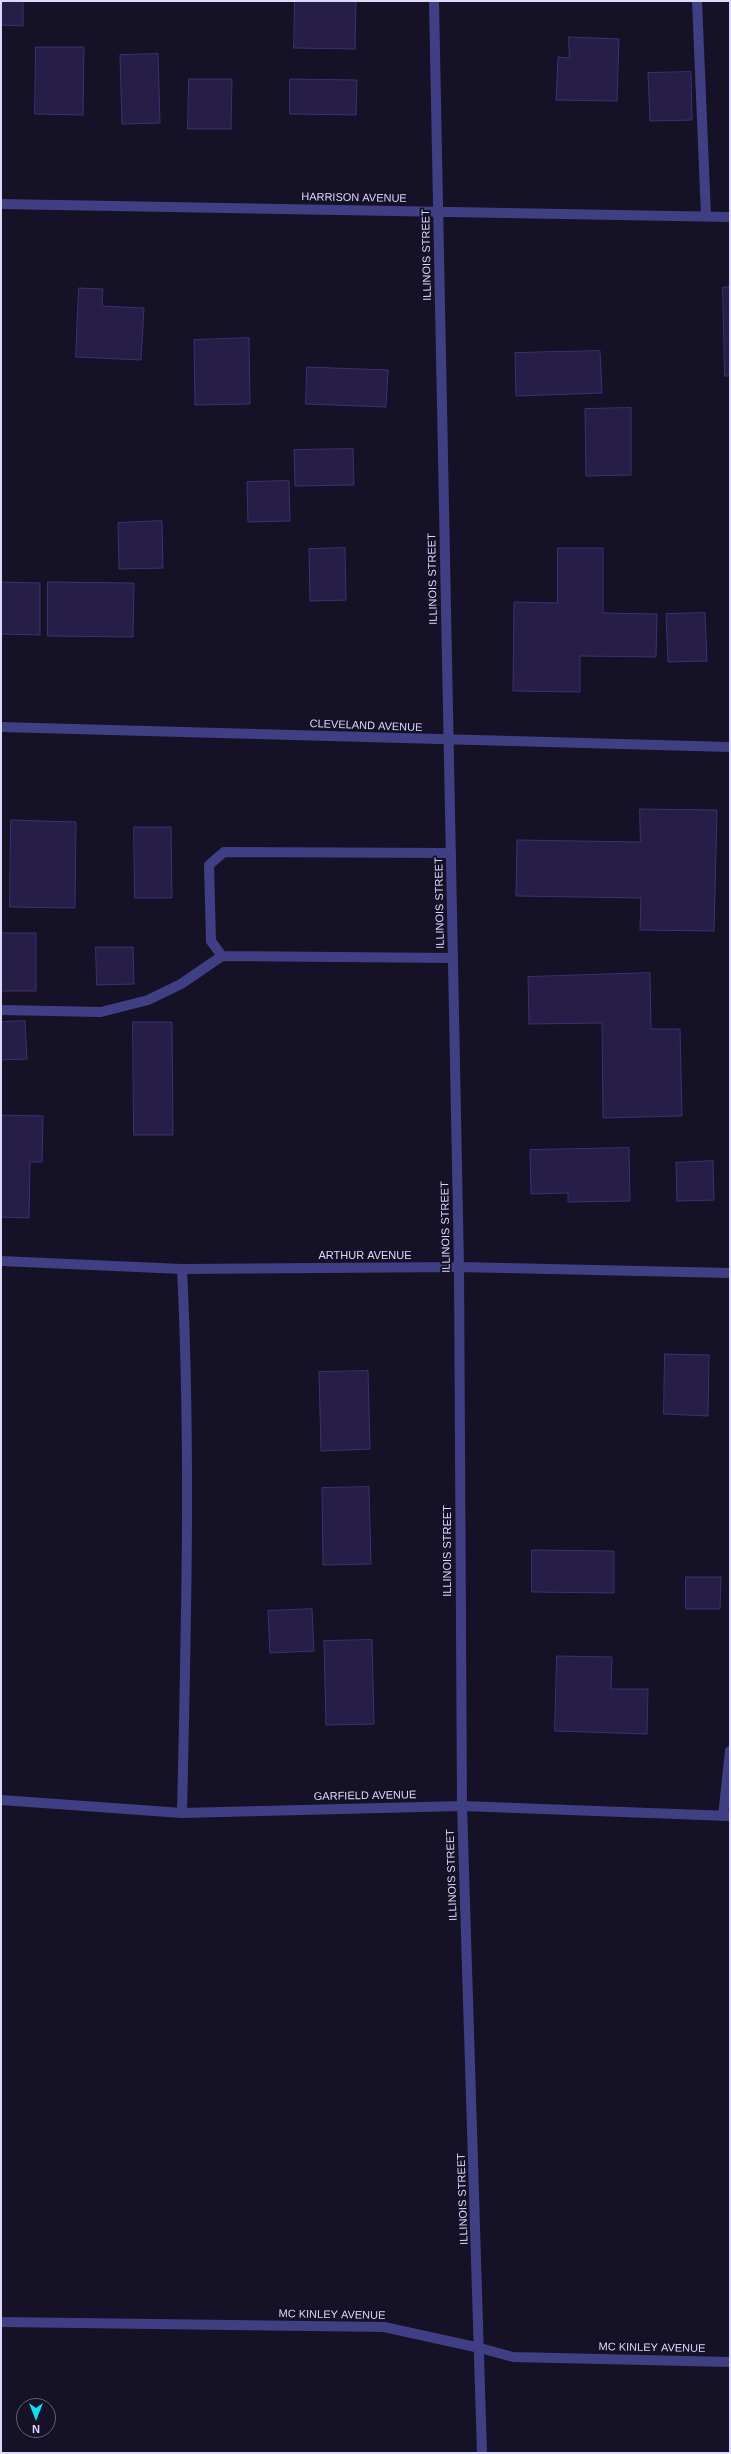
<!DOCTYPE html>
<html>
<head>
<meta charset="utf-8">
<style>
  body { margin:0 }
  #map { position:relative; width:731px; height:2454px; overflow:hidden; background:#151127; font-family:Arial,sans-serif }
  canvas { display:block }
  .frame { position:absolute; inset:0; border:2px solid #ddd9fd; pointer-events:none }
  .north { position:absolute; left:16px; top:2398px; width:40px; height:40px; box-sizing:border-box; background:#151127; border:1px solid #65617d; border-radius:50%; rotate:180deg; font-size:11px; font-weight:700; line-height:16px; text-align:center; color:#ddd9fd }
  .north::after { content:''; display:block; margin:auto; width:14px; height:18px; background:#10dff3; clip-path:polygon(50% 0,100% 100%,50% 72%,0 100%) }
</style>
</head>
<body>
<div id="map">
<canvas width="731" height="2454"></canvas>
<div class="frame"></div>
<div class="north">N</div>
</div>
<script>
const ctx = document.querySelector('canvas').getContext('2d');
ctx.lineJoin = 'round';
function fillPath(path, color) {
  ctx.fillStyle = color;
  ctx.fill(path, 'evenodd');
}
function stroke(path, color, width, dash) {
  ctx.strokeStyle = color;
  ctx.lineWidth = width;
  ctx.lineCap = dash ? 'butt' : 'round';
  ctx.setLineDash(dash || []);
  ctx.stroke(path);
}
function label(font, color, halo, rows, align = 'center') {
  ctx.font = font + ' Arial,sans-serif';
  ctx.lineWidth = 4;
  ctx.setLineDash([]);
  ctx.textBaseline = 'middle';
  ctx.strokeStyle = halo;
  ctx.fillStyle = color;
  for (const [text, x, y, turn = 0] of rows) {
    ctx.save();
    ctx.translate(x, y);
    ctx.rotate((+turn || 0) * Math.PI / 180);
    ctx.textAlign = isNaN(turn) ? turn : align;
    if (halo) ctx.strokeText(text, 0, 0);
    ctx.fillText(text, 0, 0);
    ctx.restore();
  }
}
const building = new Path2D(`
  M1 1H23V26L1 25Z
  M295 1H356L355 49 294 48Z
  M569 37 619 39 617 101 556 100 558 57 569 58Z
  M36 47H84L83 115 35 114Z
  M158 54 160 123 122 124 120 55Z
  M691 72 692 120 650 121 648 73Z
  M189 79H232L231 129H188Z
  M290 79 357 80 356 115 290 114Z
  M723 287H730V376H725Z
  M79 288 103 289 102 306 144 308 141 360 76 357Z
  M249 338 250 404 195 405 194 340Z
  M600 351 602 393 516 396 515 353Z
  M307 367 388 370 386 407 306 404Z
  M631 408V475L586 476 585 409Z
  M353 449 354 485 295 486 294 450Z
  M289 481 290 521 248 522 247 482Z
  M162 521 163 568 119 569 118 523Z
  M345 548 346 600 310 601 309 549Z
  M558 548H603V613L657 614 656 657 580 656V692L513 691 514 602 557 603Z
  M1 582 40 583V635L1 634Z
  M48 582 134 583 133 637 48 636Z
  M705 613 707 661 668 662 666 614Z
  M640 809 717 810 714 931 640 930 641 898 516 896 517 840 640 842Z
  M11 820 76 822 75 908 10 907Z
  M134 827H171L172 898H135Z
  M1 933H36V991H1Z
  M96 947H133L134 984 97 985Z
  M650 973 651 1029H680L682 1116 603 1118 602 1023 529 1024 528 977Z
  M25 1021 27 1059 1 1060V1022Z
  M133 1022H172L173 1135H134Z
  M1 1115 43 1116 42 1162H30L29 1218 1 1217Z
  M629 1148 630 1201 568 1202V1193L531 1194 530 1150Z
  M713 1161 714 1200 677 1201 676 1163Z
  M665 1354 709 1355 708 1416 664 1414Z
  M368 1371 370 1449 321 1451 319 1372Z
  M369 1487 371 1564 323 1565 322 1488Z
  M532 1550 614 1551V1593L532 1592Z
  M686 1577H721L720 1609H686Z
  M312 1609 314 1651 270 1653 268 1611Z
  M372 1640 374 1724 326 1725 324 1641Z
  M557 1656 612 1657 611 1689H648L647 1734 555 1731Z`);
fillPath(building, '#261e47');
stroke(building, '#3d3172', 1);
stroke(new Path2D(`
  M697 1 706 216
  M222 956 211 941 209 865 224 852 451 853
  M1 1010 101 1012 148 1000 181 984 222 956 453 958
  M182 1269C191 1450 186 1631 182 1813
  M723 1816 730 1751`), '#403f83', 10);
stroke(new Path2D(`
  M434 1 459 1267 462 1806 482 2453
  M1 204 730 217
  M1 727 730 747
  M1 1261 182 1269 459 1267 730 1273
  M1 1800 182 1813 462 1806 730 1816
  M1 2322 384 2327 480 2348 513 2357 730 2362`), '#403f83', 10);
label('11px', '#ddd9fd', '#151127', [
  ["HARRISON AVENUE",354,198,1],
  ["ILLINOIS STREET",427,255,-91],
  ["ILLINOIS STREET",433,579,-91],
  ["CLEVELAND AVENUE",366,726,2],
  ["ILLINOIS STREET",440,903,-91],
  ["ILLINOIS STREET",446,1227,-91],
  ["ARTHUR AVENUE",365,1256],
  ["ILLINOIS STREET",448,1551,-90],
  ["GARFIELD AVENUE",365,1796,-1],
  ["ILLINOIS STREET",452,1875,-92],
  ["ILLINOIS STREET",463,2199,-92],
  ["MC KINLEY AVENUE",332,2315,1],
  ["MC KINLEY AVENUE",652,2348,1]
]);
</script>
</body>
</html>
